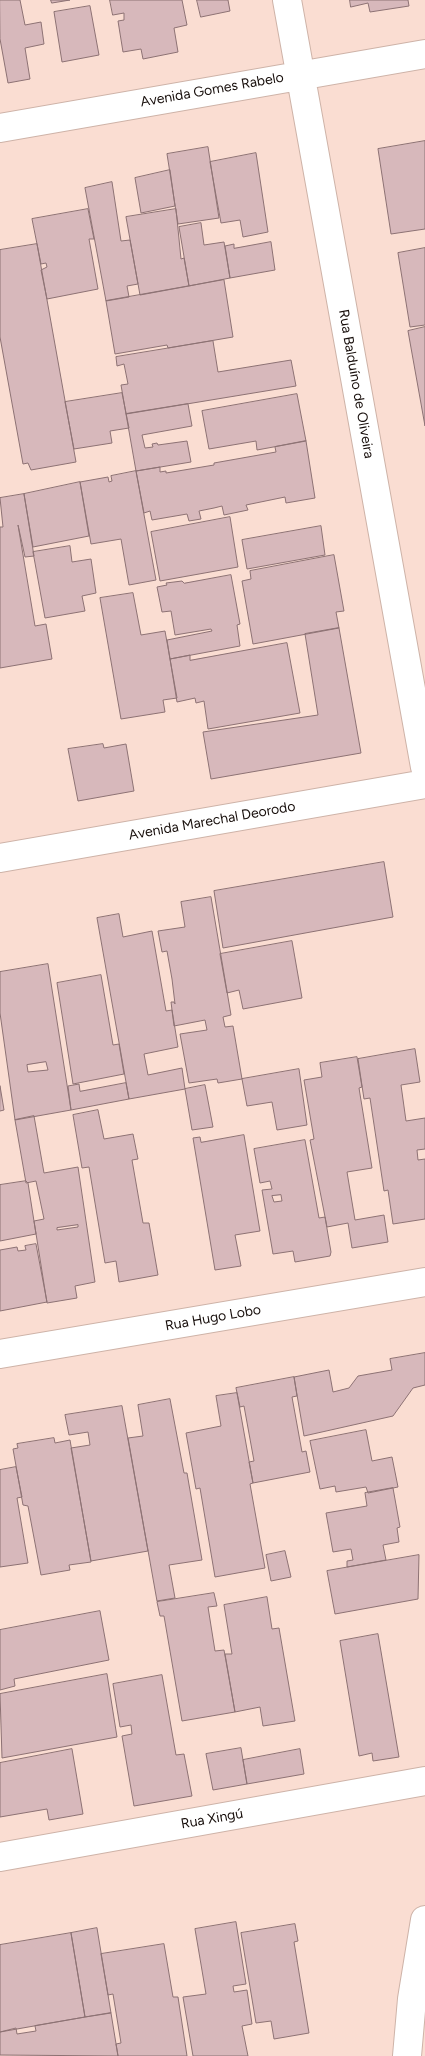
<!DOCTYPE html>
<html>
<head>
<meta charset="utf-8">
<style>
  body { margin:0 }
  canvas { display:block; background:#faddd2 }
</style>
</head>
<body>
<canvas width="425" height="2056"></canvas>
<script>
const ctx = document.querySelector('canvas').getContext('2d');
ctx.lineJoin = 'round';
function fillPath(path, color) {
  ctx.fillStyle = color;
  ctx.fill(path, 'evenodd');
}
function stroke(path, color, width, dash) {
  ctx.strokeStyle = color;
  ctx.lineWidth = width;
  ctx.lineCap = dash ? 'butt' : 'round';
  ctx.setLineDash(dash || []);
  ctx.stroke(path);
}
function label(font, color, halo, rows, align = 'center') {
  ctx.font = font + ' Figtree,sans-serif';
  ctx.lineWidth = 4;
  ctx.setLineDash([]);
  ctx.textBaseline = 'middle';
  ctx.strokeStyle = halo;
  ctx.fillStyle = color;
  for (const [text, x, y, turn = 0] of rows) {
    ctx.save();
    ctx.translate(x, y);
    ctx.rotate((+turn || 0) * Math.PI / 180);
    ctx.textAlign = isNaN(turn) ? turn : align;
    if (halo) ctx.strokeText(text, 0, 0);
    ctx.fillText(text, 0, 0);
    ctx.restore();
  }
}
const building = new Path2D(`
  M0 0H20L25 25 41 22 44 44 25 48 30 79 8 83 0 39Z
  M51 0H70L52 3Z
  M110 0H182L187 25 174 28 178 52 143 59 141 49 123 52 118 21 124 20V13L113 15Z
  M197 0H228L230 11 201 17Z
  M350 0H408L409 6 370 12 368 3 351 7Z
  M90 6 99 55 62 62 54 12Z
  M425 141V229L391 234 378 149Z
  M208 147 219 218 178 224 167 154Z
  M256 153 268 232 243 237 240 220 221 223 210 162Z
  M170 170 175 206 141 213 135 178Z
  M112 182 121 241 130 240 138 284 127 286 129 297 106 301 85 188Z
  M88 209 94 239H89L98 289 47 299 41 270 47 267 46 263 41 264 32 219Z
  M176 209 181 259 184 258 189 286 140 295 126 217Z
  M201 223 204 245 224 242 230 278 189 286 179 227Z
  M271 242 275 270 230 278 225 246 234 244V248Z
  M37 244 76 462 31 470 28 463 23 464 0 337V250Z
  M425 248V325L410 327 398 253Z
  M224 280 233 337 168 348 167 345 115 354 106 301Z
  M425 327V426L408 331Z
  M213 341 218 372 291 360 296 386 126 414 121 385 128 384 124 364 117 366 116 357Z
  M122 393 129 428 110 431 112 443 74 449 65 402Z
  M297 394 306 441 257 450 256 441 209 449 202 411Z
  M188 404 192 426 142 435 145 448 153 447 152 444 157 443 158 445 187 441 191 462 136 471 126 414Z
  M306 441 315 498 286 503 285 497 246 505 248 510 224 515 222 506 214 508 199 511 201 519 189 521 187 514 152 520 150 511 144 513 136 471 160 467V472L166 471V473L214 465V463L276 452 275 447Z
  M136 471 156 580 129 585 121 539 91 544 80 482 108 477 109 482 112 481 111 476Z
  M80 482 89 536 33 547 24 494Z
  M24 494 34 556 25 557 18 525 35 626 46 624 52 659 0 668V527H3L0 498Z
  M230 517 238 567 160 581 151 532Z
  M321 526 325 555 247 569 242 540Z
  M70 546 72 562 91 559 96 593 82 596 85 611 45 618 33 552Z
  M334 555 344 611 336 612 339 628 253 644 242 581 251 579 250 571Z
  M231 575 240 624 237 625 240 646 170 659 167 640 212 631 211 629 175 635 171 611 162 612 157 587 167 585 166 583 182 581 184 583Z
  M133 593 141 635 165 631 177 698 163 700 165 712 121 719 100 598Z
  M339 628 361 753 211 779 203 732 318 715 305 634Z
  M287 643 300 713 208 729 204 701 196 703 195 698 177 702 170 659 190 655V660Z
  M103 744 104 748 126 744 134 791 78 801 68 749Z
  M384 862 393 917 223 948 214 891Z
  M211 897 231 1015 223 1017 225 1027 233 1026 242 1079 218 1083 217 1079 189 1083 180 1034 207 1030 205 1020 174 1026 171 1002H174L175 1004 172 979 167 951 162 952 158 931 185 927 181 902Z
  M119 914 123 937 152 931 166 1011 172 1010 178 1047 144 1054 148 1075 182 1068 185 1089 129 1099 97 918Z
  M292 941 302 998 243 1009 239 990 227 993 220 954Z
  M48 964 71 1110 15 1120 0 1013V972ZM46 1062 48 1070 28 1072 27 1065Z
  M101 975 113 1045 119 1044 124 1074 73 1084 57 983Z
  M415 1049 420 1082 401 1085 406 1121 425 1118V1149L417 1150 418 1160 425 1159V1219L393 1224 388 1190 384 1191 370 1098 364 1099 358 1059Z
  M357 1057 362 1087 359 1088 372 1168 347 1172 355 1220 384 1215 388 1242 352 1248 348 1223 327 1227 310 1140 314 1139 304 1080 322 1077 320 1063Z
  M299 1069 307 1125 277 1130 272 1102 247 1106 242 1079Z
  M126 1083 129 1099 71 1110 68 1086 79 1084 80 1091Z
  M205 1085 213 1127 192 1130 185 1089Z
  M0 1086 4 1110 0 1111Z
  M98 1110 104 1139 133 1134 138 1159 132 1160 143 1223H149L158 1275 119 1282 116 1261 105 1263 89 1167 82 1168 73 1115Z
  M34 1116 44 1173 78 1167 95 1282 75 1286 77 1298 47 1303 34 1221 44 1219 36 1181 26 1183 15 1120ZM78 1225V1227L57 1230V1228Z
  M244 1135 260 1231 235 1235 241 1266 215 1270 193 1138 200 1137 201 1142Z
  M305 1140 319 1218 325 1217 331 1252 330 1256 295 1262 293 1251 273 1254 262 1190 272 1189 270 1181 260 1183 254 1149ZM281 1195 282 1201 274 1202 272 1196Z
  M26 1181 28 1183 36 1234 0 1241V1185Z
  M36 1244 47 1302 0 1311V1250L17 1247 18 1251 26 1250 25 1246Z
  M425 1353V1385L413 1388 393 1416 304 1436 294 1377 329 1370 333 1392 349 1388 358 1376 392 1370 390 1359Z
  M294 1377 297 1396 292 1397 302 1452 306 1451 310 1472 253 1483 249 1462 254 1461 244 1406 240 1407 236 1388Z
  M237 1393 253 1483 250 1484 265 1568 215 1577 200 1488 196 1489 186 1433 221 1426 216 1396Z
  M170 1399 184 1473H187L202 1560 169 1565 175 1598 157 1601 128 1438 143 1436 138 1405Z
  M122 1406 148 1551 91 1561 71 1448 90 1445 88 1432 69 1435 65 1415Z
  M366 1430 372 1461 392 1457 398 1487 368 1493 366 1487 336 1492 335 1486 320 1489 310 1441Z
  M54 1438 55 1443 70 1440 91 1562 69 1565 70 1570 41 1575 28 1506 23 1505 13 1449 18 1448 17 1444Z
  M16 1467 22 1497 17 1498 28 1563 0 1567V1470Z
  M393 1488 400 1527 397 1528 399 1542 383 1545 386 1560 347 1567V1561L353 1560 351 1549 333 1552 326 1513 367 1506 365 1493Z
  M285 1551 291 1577 271 1581 266 1555Z
  M419 1555 418 1599 335 1614 327 1571Z
  M214 1593 217 1606 208 1607 215 1651 224 1650 235 1712 182 1721 164 1616H160L157 1602Z
  M267 1597 272 1629 279 1628 295 1721 263 1726 260 1707 235 1712 225 1654H232L224 1605Z
  M100 1611 109 1660 14 1679 15 1686 0 1690V1630Z
  M378 1634 399 1757 373 1761 372 1753 359 1756 340 1641Z
  M107 1674 117 1737 2 1758 0 1694Z
  M162 1675 176 1755 184 1754 192 1796 134 1806 122 1736 132 1734 131 1725 120 1727 113 1684Z
  M241 1748 247 1784 213 1790 206 1754Z
  M72 1749 83 1814 49 1820 47 1809 0 1817V1763Z
  M300 1749 304 1774 247 1784 243 1760Z
  M236 1922 246 1984 233 1986 234 1992 247 1990 252 2024 242 2026 248 2056H193L183 1997 206 1994 195 1929Z
  M295 1924 298 1941 294 1942 309 2033 274 2039 271 2021 256 2023 241 1933Z
  M97 1928 111 2013 85 2017 71 1933Z
  M71 1933 85 2017 0 2032V1945Z
  M164 1944 173 1997H178L187 2056H118L116 2044 121 2043 113 1994 108 1995 101 1954Z
  M111 2013 118 2056 0 2055V2032L16 2028 17 2034 36 2031 35 2026Z`);
fillPath(building, '#d7b8bb');
stroke(building, '#8d7274', 1);
const minor = new Path2D(`
  M287 0 425 767
  M0 128 425 54
  M0 858 425 784
  M0 1354 425 1282
  M0 1857 425 1781
  M407 2056 412 1999 425 1920`);
stroke(minor, '#ceb3a8', 30);
stroke(minor, '#fff', 28);
label('14px', '#170e0b', '#fff', [
  ["Avenida Gomes Rabelo",212,90,-10],
  ["Rua Balduíno de Oliveira",356,384,80],
  ["Avenida Marechal Deorodo",212,821,-10],
  ["Rua Hugo Lobo",213,1318,-10],
  ["Rua Xingú",212,1819,-10]
]);
</script>
</body>
</html>
